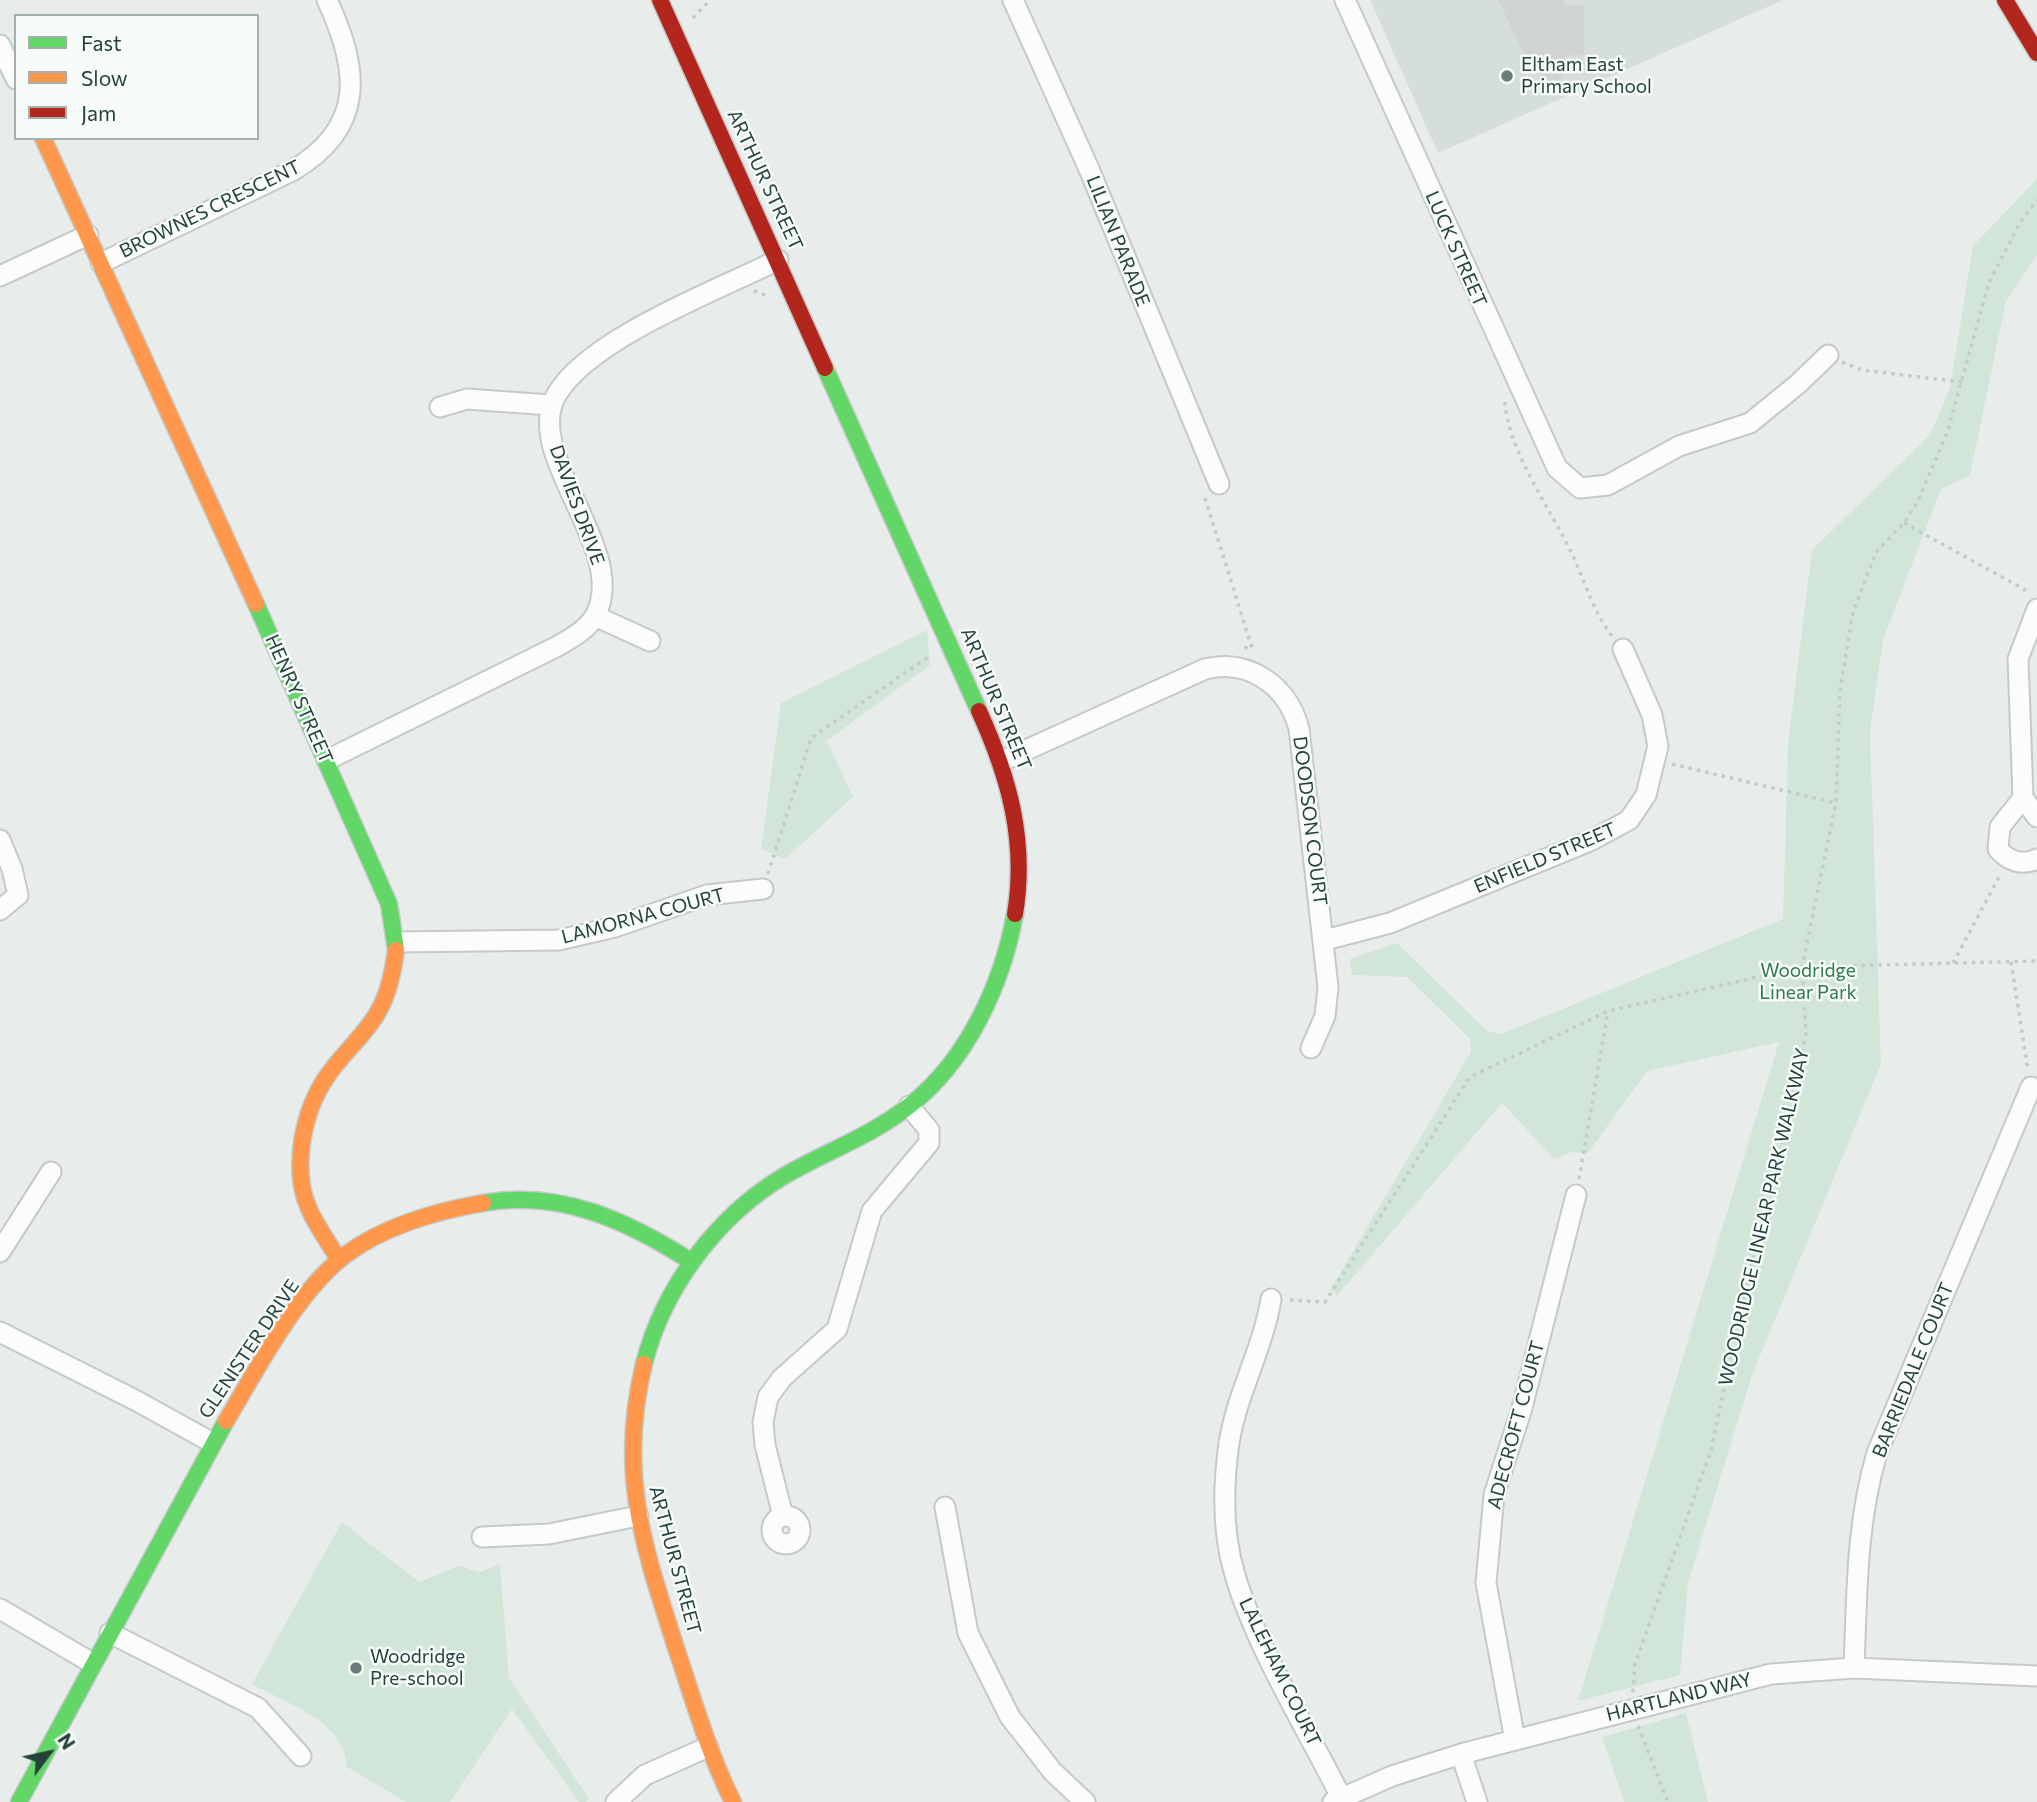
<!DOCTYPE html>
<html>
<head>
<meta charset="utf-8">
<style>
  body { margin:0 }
  #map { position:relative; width:2037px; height:1802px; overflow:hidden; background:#e8edeb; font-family:Commissioner,sans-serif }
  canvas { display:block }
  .legend { position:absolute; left:14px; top:14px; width:245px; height:126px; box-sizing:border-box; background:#f7fbf9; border:2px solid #a3b1ad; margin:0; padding:9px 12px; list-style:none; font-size:21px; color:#24423a }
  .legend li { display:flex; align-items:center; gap:14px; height:35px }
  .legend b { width:35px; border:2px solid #a3b1ad }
  .north { position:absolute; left:14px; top:1718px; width:70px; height:70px; -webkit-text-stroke:5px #f7fbf9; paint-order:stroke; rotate:57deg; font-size:19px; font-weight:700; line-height:28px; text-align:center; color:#24423a }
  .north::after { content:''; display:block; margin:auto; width:24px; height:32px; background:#24423a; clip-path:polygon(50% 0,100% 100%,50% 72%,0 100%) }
</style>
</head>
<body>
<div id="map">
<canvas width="2037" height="1802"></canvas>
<ul class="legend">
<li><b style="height:9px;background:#63d668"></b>Fast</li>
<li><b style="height:9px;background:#ff974d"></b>Slow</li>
<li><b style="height:9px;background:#b3261e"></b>Jam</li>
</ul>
<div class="north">N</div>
</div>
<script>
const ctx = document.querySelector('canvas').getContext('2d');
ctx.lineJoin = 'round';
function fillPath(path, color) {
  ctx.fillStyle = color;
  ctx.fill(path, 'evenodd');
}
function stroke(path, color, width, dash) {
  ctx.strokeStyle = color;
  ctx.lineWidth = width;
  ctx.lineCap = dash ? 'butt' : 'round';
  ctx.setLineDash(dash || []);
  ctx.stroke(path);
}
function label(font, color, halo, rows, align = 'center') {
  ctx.font = font + ' Commissioner,sans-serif';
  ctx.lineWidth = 5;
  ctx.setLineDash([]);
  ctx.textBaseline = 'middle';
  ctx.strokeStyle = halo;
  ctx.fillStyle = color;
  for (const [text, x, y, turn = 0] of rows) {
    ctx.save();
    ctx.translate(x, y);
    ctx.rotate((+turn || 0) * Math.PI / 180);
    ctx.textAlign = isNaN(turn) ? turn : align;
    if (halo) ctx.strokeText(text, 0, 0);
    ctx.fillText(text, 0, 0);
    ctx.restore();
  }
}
fillPath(new Path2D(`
  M1370 0H1783L1438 153Z`), '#d6dedb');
fillPath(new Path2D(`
  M2037 179V255L2006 301 1970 475 1941 489 1883 640 1870 731 1881 1064 1752 1375 1688 1583 1680 1675 1578 1701 1779 1042 1647 1071 1588 1153 1572 1152 1554 1159 1502 1103 1337 1296 1330 1290 1471 1052 1470 1039 1407 977 1352 975 1350 959 1397 943 1487 1031 1501 1034 1783 919 1788 743 1812 550 1930 435 1950 388 1973 246Z
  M927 630 930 665 827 741 853 797 785 859 761 849 781 703Z
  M342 1522 419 1582 459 1566 480 1572 500 1564 509 1678 589 1799 586 1802H579L512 1709 450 1802H406L347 1767C344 1720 287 1704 252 1684Z
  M1686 1713 1708 1802H1624L1602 1737Z`), '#d1e6d8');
const building = new Path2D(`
  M1499 0H1563V7L1583 6V54L1564 55 1560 82H1545L1533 58 1528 60Z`);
fillPath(building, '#cfd4d2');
stroke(building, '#d1d6d4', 2);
const street = new Path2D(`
  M1013 0 1089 169 1219 484
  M1345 0 1557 468 1580 488 1608 485 1679 446 1750 423 1798 384 1828 355
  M0 45 16 79
  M101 263 292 171C367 127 359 69 327 0
  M0 276 88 235
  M440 407 467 399 550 405
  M2037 609 2018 659 2023 798 2037 817
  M595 616 650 641
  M327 760 558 646C571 638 587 630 595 616 631 550 520 454 557 394 590 338 718 290 778 260
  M1002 761 1205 669C1249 658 1288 686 1299 729L1328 987 1325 1016 1311 1048
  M2023 798 2000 827 1998 849C2008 861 2022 866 2037 859
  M0 840 12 869 18 895 0 910
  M1325 940 1390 923 1592 840 1629 820 1646 795 1658 746 1652 715 1623 649
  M397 942 559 940 615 927 707 895 763 889
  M0 1252 51 1172
  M1271 1299C1263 1349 1237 1393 1229 1443 1223 1486 1222 1533 1235 1575 1256 1647 1307 1729 1341 1797
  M0 1332 135 1400 211 1442
  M945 1507 968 1633 1010 1717 1053 1772 1085 1802
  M772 1530a14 14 0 1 1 28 0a14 14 0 1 1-28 0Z
  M783 1516 765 1445 763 1422 768 1397 782 1378 837 1329 872 1211 929 1143V1130L909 1106
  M482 1537 549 1534 638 1516
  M0 1609 92 1663
  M110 1633 258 1708 301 1756
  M1854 1668C1857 1595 1856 1524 1877 1453L2031 1087
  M1515 1740 1486 1583 1494 1495 1522 1408 1576 1195
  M1461 1754 1477 1802
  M616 1802 645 1775 708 1747
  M1333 1802 1392 1776 1461 1754 1771 1674 1854 1668 2037 1676`);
const fast = new Path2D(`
  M825 368 979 711
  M256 604 389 904 396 950
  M483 1203C560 1189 628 1221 692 1262
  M644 1364C663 1288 717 1216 784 1176 825 1152 871 1136 909 1106 967 1061 1002 985 1015 914
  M19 1802 226 1421`);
const slow = new Path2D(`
  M43 138 256 604
  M339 1260C329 1243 317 1227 309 1209 291 1169 303 1110 328 1075 343 1053 365 1035 378 1012 389 993 393 971 396 950
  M644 1364C617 1474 644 1547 677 1651 694 1702 709 1754 733 1802
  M226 1421C258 1368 298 1289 348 1253 387 1225 437 1211 483 1203`);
const jam = new Path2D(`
  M660 0 825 368
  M2005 0 2037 53
  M979 711C1009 777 1027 841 1015 914`);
stroke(street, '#c5cac8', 23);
stroke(fast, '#c3cbc8', 19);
stroke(slow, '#c3cbc8', 19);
stroke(jam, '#c3cbc8', 19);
stroke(new Path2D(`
  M693 18 710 0
  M754 291 770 297
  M1842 362 1862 370 1963 382
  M1505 402C1508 451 1551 510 1572 554 1585 581 1593 612 1612 636
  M1205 498 1252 648 1239 647
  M1904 523 2029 592
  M1672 764 1836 803
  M768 874 811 738 931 655
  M2011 962 2028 1071
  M1953 963 2000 875
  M1579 1179 1608 1011
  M1290 1300 1325 1302 1470 1077 1608 1011 1802 967 2037 961
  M1633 1692 1635 1664 1711 1450 1745 1289 1781 1151 1806 1034 1802 967 1836 803 1840 690 1853 612 1876 552 1904 523 1917 503 1947 433 1989 282 2021 221 2037 200
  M1638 1726 1668 1802`), '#c3ccca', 3.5, [3.5, 5]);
stroke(street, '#fcfcfc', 19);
stroke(fast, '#63d668', 16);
stroke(slow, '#ff974d', 16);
stroke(jam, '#b3261e', 16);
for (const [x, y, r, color] of [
  [1507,76,7,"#697e78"],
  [356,1668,7,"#697e78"]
]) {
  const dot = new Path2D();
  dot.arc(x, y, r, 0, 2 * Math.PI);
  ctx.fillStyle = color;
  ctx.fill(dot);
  stroke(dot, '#f7fbf9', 2.5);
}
label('19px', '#24423a', '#f7fbf9', [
  ["Eltham East",1521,65],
  ["Primary School",1521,87],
  ["Woodridge",370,1657],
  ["Pre-school",370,1679]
], 'left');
label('19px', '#24423a', '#f7fbf9', [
  ["ARTHUR STREET",765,180,65],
  ["BROWNES CRESCENT",210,209,-26],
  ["LILIAN PARADE",1118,241,68],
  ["LUCK STREET",1456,249,66],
  ["DAVIES DRIVE",577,505,70],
  ["HENRY STREET",299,699,66],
  ["ARTHUR STREET",996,699,67],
  ["DOODSON COURT",1310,821,83],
  ["ENFIELD STREET",1545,858,-23],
  ["LAMORNA COURT",643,916,-15],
  ["WOODRIDGE LINEAR PARK WALKWAY",1764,1217,-77],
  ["GLENISTER DRIVE",249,1349,-56],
  ["BARRIEDALE COURT",1913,1370,-68],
  ["ADECROFT COURT",1516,1425,-75],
  ["ARTHUR STREET",675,1560,75],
  ["LALEHAM COURT",1280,1672,64],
  ["HARTLAND WAY",1679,1697,-14]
]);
label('19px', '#2d7a4b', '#f7fbf9', [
  ["Woodridge",1808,971],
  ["Linear Park",1808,993]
]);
</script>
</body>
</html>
